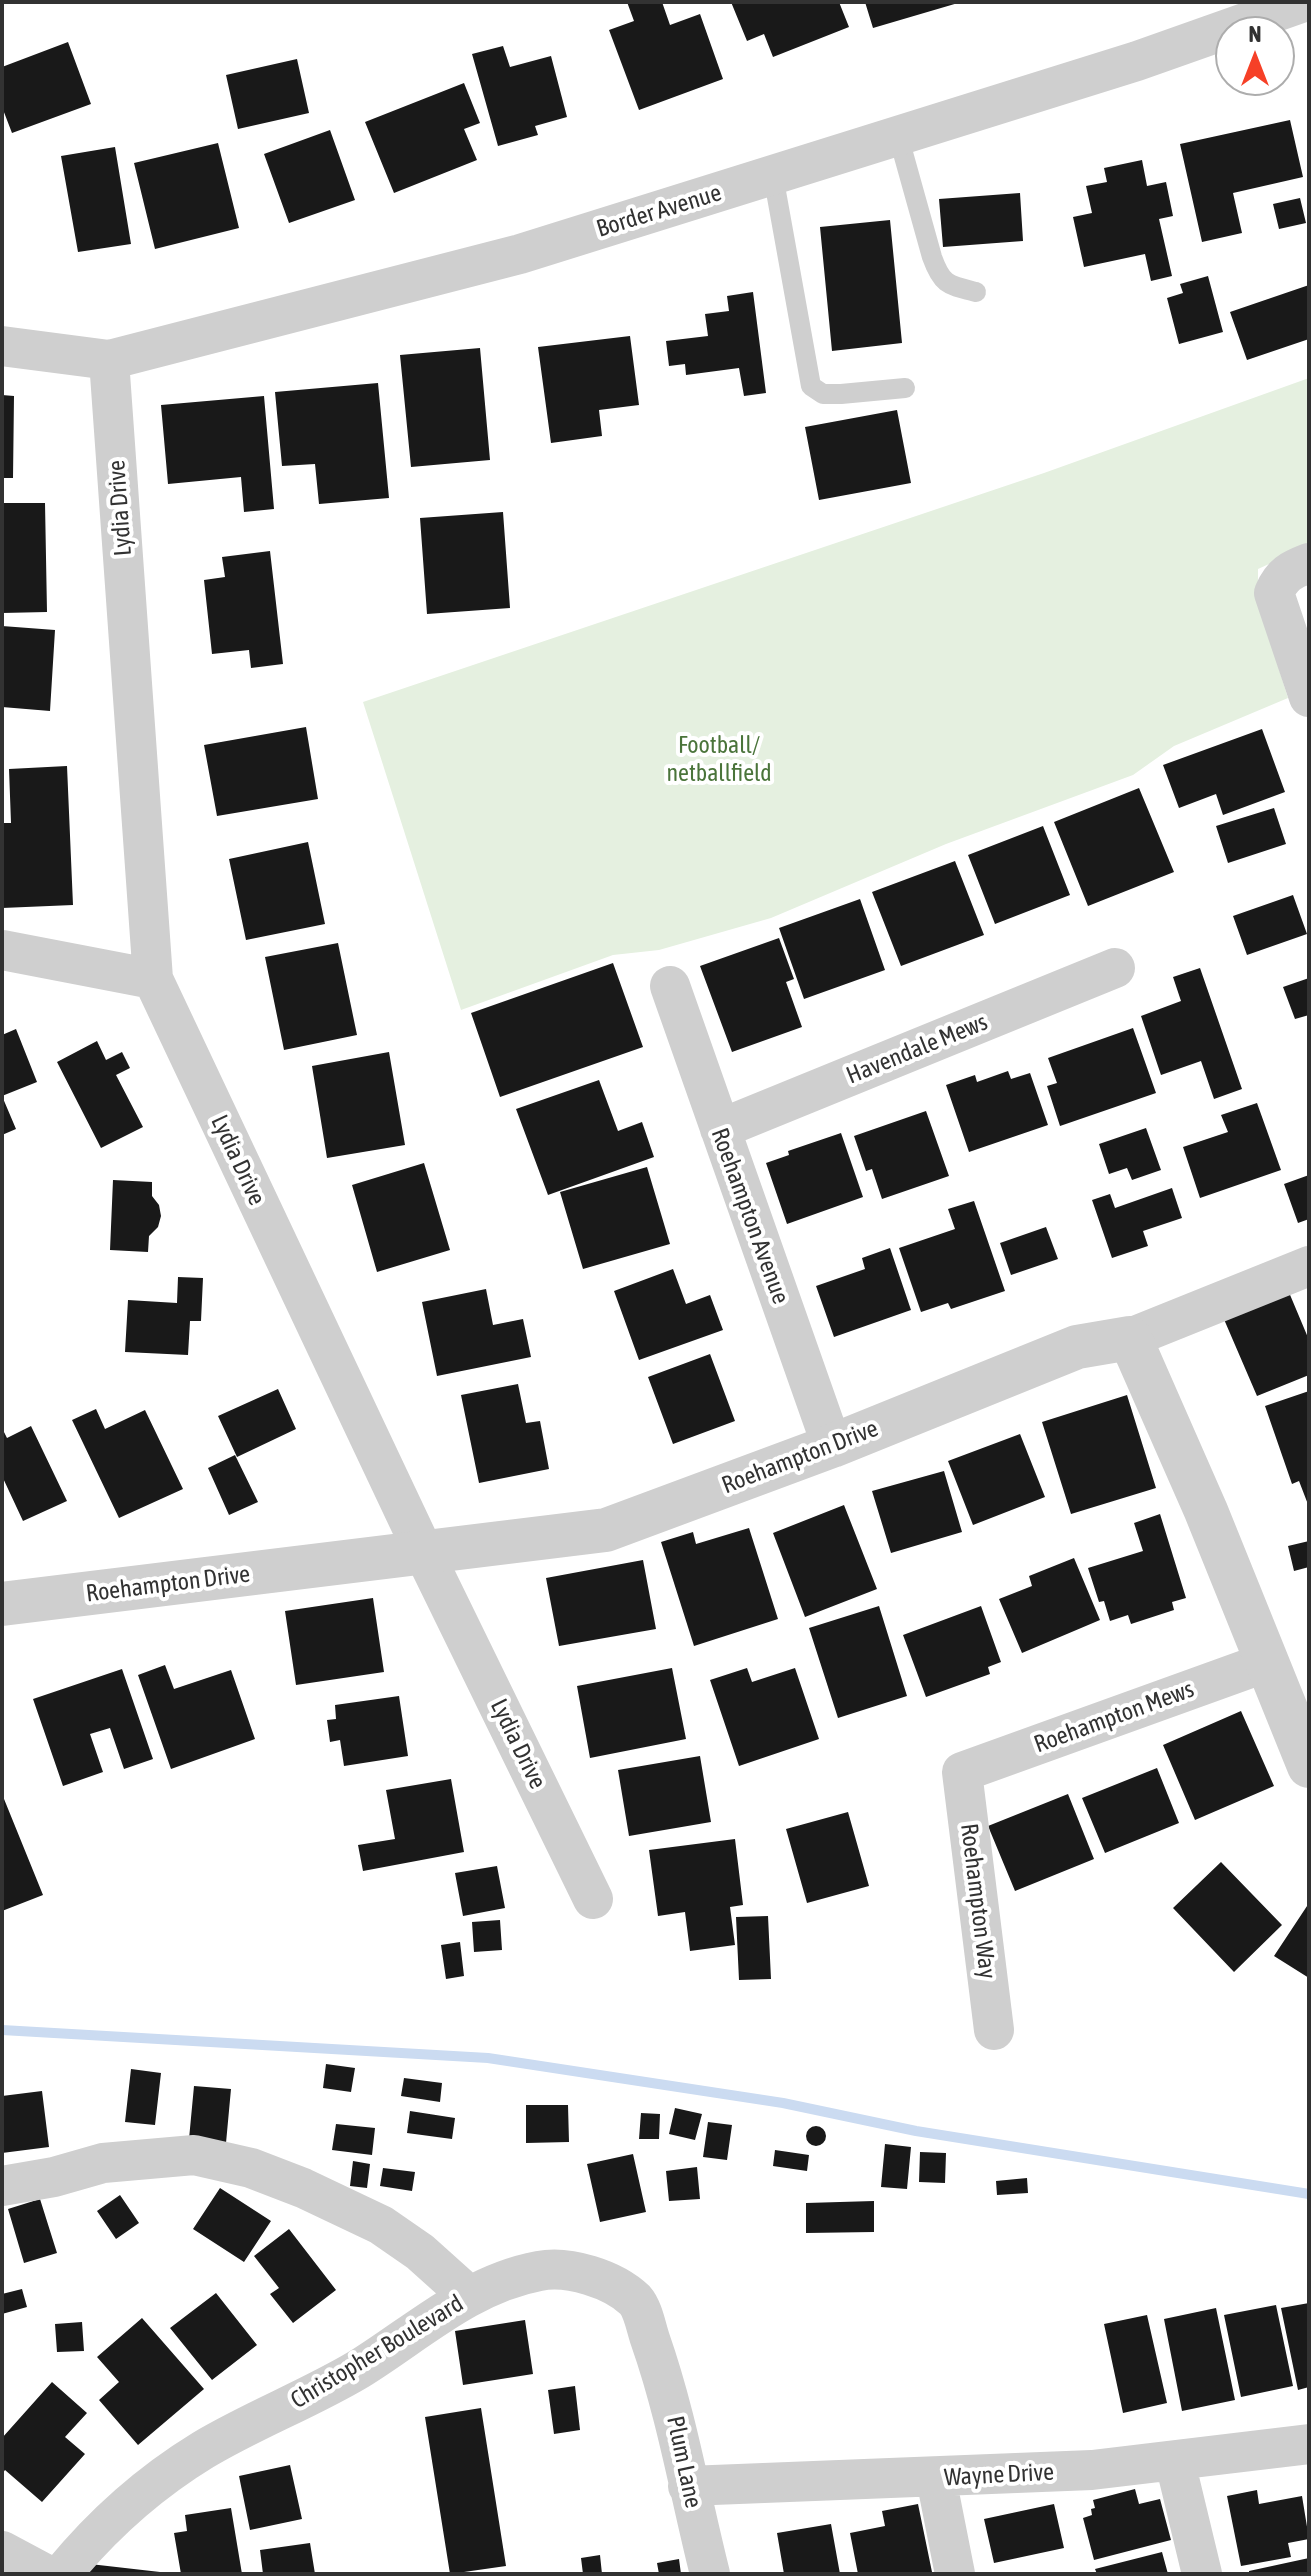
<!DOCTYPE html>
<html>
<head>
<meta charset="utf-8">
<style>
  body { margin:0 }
  #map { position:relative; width:1311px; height:2576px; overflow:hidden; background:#fff; font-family:"Asap Condensed",sans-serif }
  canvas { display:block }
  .frame { position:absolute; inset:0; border:4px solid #323232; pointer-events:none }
  .north { position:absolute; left:1215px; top:16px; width:80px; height:80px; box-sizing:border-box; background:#fff; border:2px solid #adadad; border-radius:50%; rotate:0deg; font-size:22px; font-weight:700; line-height:32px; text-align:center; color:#323232 }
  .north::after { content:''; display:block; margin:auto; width:28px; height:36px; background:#f64027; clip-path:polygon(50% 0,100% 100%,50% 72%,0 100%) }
</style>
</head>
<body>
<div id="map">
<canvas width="1311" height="2576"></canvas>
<div class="frame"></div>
<div class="north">N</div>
</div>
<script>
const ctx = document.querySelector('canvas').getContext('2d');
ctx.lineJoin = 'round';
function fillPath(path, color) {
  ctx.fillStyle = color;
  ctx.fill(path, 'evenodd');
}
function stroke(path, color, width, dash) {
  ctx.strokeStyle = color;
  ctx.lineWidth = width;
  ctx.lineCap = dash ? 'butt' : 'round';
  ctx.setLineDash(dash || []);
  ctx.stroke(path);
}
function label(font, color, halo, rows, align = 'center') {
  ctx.font = font + ' "Asap Condensed",sans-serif';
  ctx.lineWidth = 8;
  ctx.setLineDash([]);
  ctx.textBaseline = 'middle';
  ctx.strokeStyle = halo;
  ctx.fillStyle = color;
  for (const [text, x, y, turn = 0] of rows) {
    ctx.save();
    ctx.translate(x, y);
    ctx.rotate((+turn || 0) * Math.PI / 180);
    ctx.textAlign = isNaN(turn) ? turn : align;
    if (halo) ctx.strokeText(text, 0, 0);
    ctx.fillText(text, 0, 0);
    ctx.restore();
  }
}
fillPath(new Path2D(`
  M1309 378V546L1258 569V602L1288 698 1174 746 1133 775 946 844 771 918 659 950 613 955 461 1010 363 702 1044 473Z`), '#e5f0e0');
stroke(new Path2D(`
  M2 2030 488 2058 783 2103 916 2131 1309 2194`), '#cbdbf1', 10);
fillPath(new Path2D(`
  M627 2H662L670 25 700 14 723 79 639 110 609 30 634 21Z
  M731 2H819L820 4 839 2 849 27 773 57 764 34 747 41Z
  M865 2H958V3L873 28Z
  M68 42 91 104 12 133 2 107V67Z
  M503 46 510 67 551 56 567 117 535 126 538 135 498 146 472 54Z
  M297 59 309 113 238 129 226 75Z
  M464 83 480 123 464 129 477 160 394 193 365 122Z
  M1290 120 1303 177 1233 193 1242 233 1202 242 1180 144Z
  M330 130 355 200 289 223 264 154Z
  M218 143 239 228 155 249 134 163Z
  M115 147 131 244 78 252 61 156Z
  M1142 160 1147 186 1166 182 1173 216 1159 219 1172 276 1151 281 1145 254 1084 267 1073 217 1092 213 1086 186 1107 182 1104 168Z
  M1020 193 1023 241 943 247 939 199Z
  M1300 198 1306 223 1279 229 1273 204Z
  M890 220 902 343 832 351 820 227Z
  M1208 276 1223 332 1179 344 1167 298 1183 293 1180 284Z
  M1309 285V339L1247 360 1230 312Z
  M753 292 766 393 744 396 739 368 686 375 685 364 669 366 666 341 708 336 705 314 729 311 727 296Z
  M630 336 639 405 599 410 602 436 551 443 538 347Z
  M480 348 490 460 411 467 400 355Z
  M378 383 389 498 319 504 315 464 282 466 275 392Z
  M2 395 14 396 13 478H2Z
  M264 396 274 509 244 512 241 477 168 484 161 405Z
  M897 410 911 483 819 500 805 427Z
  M2 503H45L47 612 2 613Z
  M503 512 510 608 427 614 420 518Z
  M270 551 283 664 251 668 249 650 212 654 204 580 225 577 222 557Z
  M2 626 55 630 50 711 2 707Z
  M306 727 318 799 217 816 204 745Z
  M1262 729 1285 792 1223 815 1216 794 1179 808 1163 765Z
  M67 766 73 905 2 908V823H11L9 769Z
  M1139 788 1174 872 1088 906 1054 822Z
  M1274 808 1286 844 1228 863 1216 826Z
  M1043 826 1070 895 995 924 968 855Z
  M308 842 325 924 246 940 229 859Z
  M955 861 984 935 901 966 872 892Z
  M1293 895 1307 934 1247 955 1233 916Z
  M860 899 885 970 804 999 779 928Z
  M779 938 794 979 786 982 802 1027 732 1052 700 966Z
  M338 943 357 1035 284 1050 265 957Z
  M613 963 643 1047 500 1097 471 1013Z
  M1200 968 1242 1089 1214 1099 1201 1061 1161 1075 1141 1016 1181 1001 1173 977Z
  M1309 978V1015L1295 1019 1283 987Z
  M1133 1028 1156 1093 1060 1126 1047 1086 1057 1083 1048 1058Z
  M16 1029 37 1082 2 1096 16 1129 2 1135V1035Z
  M97 1041 106 1060 122 1052 130 1068 116 1075 143 1127 101 1148 57 1062Z
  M389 1052 405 1145 327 1158 312 1066Z
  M1008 1071 1011 1079 1030 1073 1048 1125 969 1152 946 1085 975 1075 977 1082Z
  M599 1080 618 1131 642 1122 654 1157 548 1195 516 1109Z
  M1257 1103 1281 1170 1200 1198 1183 1147 1228 1132 1221 1115Z
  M926 1111 949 1176 882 1199 872 1169 866 1171 854 1136Z
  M1146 1128 1161 1170 1132 1180 1127 1168 1109 1174 1099 1144Z
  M841 1133 863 1197 787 1224 766 1163 789 1155 788 1151Z
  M424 1163 450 1250 377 1272 352 1185Z
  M647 1167 670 1244 583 1269 560 1192Z
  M1309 1175V1219L1298 1223 1284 1184Z
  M113 1180 152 1182V1196L159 1205 161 1216 158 1227 149 1236 148 1252 110 1250Z
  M1172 1188 1182 1218 1143 1231 1148 1246 1112 1258 1092 1200 1110 1194 1115 1208Z
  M974 1201 1005 1291 951 1309 948 1303 921 1312 899 1248 955 1229 948 1209Z
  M1046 1227 1058 1259 1011 1275 1000 1243Z
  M890 1248 911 1310 834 1337 816 1286 865 1269 862 1258Z
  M673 1269 686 1304 710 1295 723 1330 639 1360 614 1291Z
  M178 1277 203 1278 201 1321H190L188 1355 125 1352 128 1300 177 1303Z
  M486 1289 493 1325 523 1319 531 1357 437 1376 422 1302Z
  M1288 1290 1309 1340V1375L1257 1396 1223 1317Z
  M710 1354 735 1421 673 1444 648 1377Z
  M518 1384 526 1423 540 1421 549 1469 479 1483 461 1395Z
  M278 1389 296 1429 237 1457 218 1416Z
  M1309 1391V1507L1299 1481 1292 1484 1265 1406Z
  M1127 1395 1156 1488 1071 1514 1042 1422Z
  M96 1409 105 1429 145 1410 183 1489 119 1518 72 1420Z
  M31 1426 67 1501 23 1521 2 1476V1428L7 1438Z
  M1020 1434 1045 1497 973 1525 948 1461Z
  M235 1455 258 1502 229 1515 208 1468Z
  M944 1471 962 1532 891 1553 872 1491Z
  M844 1505 877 1589 805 1617 773 1533Z
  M1160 1514 1186 1598 1172 1602 1174 1610 1131 1624 1128 1615 1110 1621 1104 1601 1099 1602 1088 1568 1143 1551 1134 1523Z
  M749 1528 778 1619 694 1646 661 1542 693 1532 696 1544Z
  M1309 1541V1567L1294 1571 1288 1546Z
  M1074 1558 1100 1620 1022 1653 999 1599 1032 1586 1029 1576Z
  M643 1560 656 1629 559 1646 546 1578Z
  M373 1598 384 1672 296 1685 285 1611Z
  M879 1606 907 1696 838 1718 809 1628Z
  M981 1606 1001 1662 988 1667 990 1674 926 1697 903 1635Z
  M165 1665 174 1689 231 1670 255 1739 171 1769 138 1675Z
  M672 1668 686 1739 590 1758 577 1686Z
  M747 1668 752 1682 795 1668 819 1739 739 1766 710 1680Z
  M122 1669 153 1759 124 1769 110 1728 90 1734 103 1772 63 1786 33 1699Z
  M399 1696 408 1756 344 1766 340 1740 330 1742 327 1720 336 1719 335 1705Z
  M1241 1711 1274 1786 1195 1820 1163 1745Z
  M700 1756 711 1822 629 1836 618 1770Z
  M1157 1768 1179 1823 1105 1853 1082 1798Z
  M451 1779 464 1852 363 1871 358 1845 395 1839 386 1790Z
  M2 1794 43 1895 2 1911Z
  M1068 1794 1094 1859 1015 1891 988 1826Z
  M848 1812 869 1886 807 1903 786 1829Z
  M735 1839 743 1905 730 1907 735 1945 690 1951 685 1912 658 1916 649 1850Z
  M1221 1862 1282 1925 1234 1972 1173 1908Z
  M497 1866 505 1908 463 1916 455 1873Z
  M1309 1903V1978L1274 1956Z
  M768 1916 771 1979 739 1980 736 1917Z
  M500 1920 502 1950 474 1952 472 1922Z
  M460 1942 464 1976 446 1979 441 1945Z
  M326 2064 355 2068 351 2092 323 2088Z
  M131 2069 161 2073 155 2125 125 2122Z
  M404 2078 442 2083 440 2102 401 2096Z
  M194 2086 231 2089 226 2143 189 2139Z
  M42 2091 49 2147 2 2153V2096Z
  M526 2105H568L569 2142 526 2143Z
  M675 2108 702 2114 695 2140 669 2134Z
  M410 2111 455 2118 452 2139 407 2133Z
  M641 2113 660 2114 659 2139H639Z
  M708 2122 732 2125 727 2160 703 2157Z
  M336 2124 375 2128 372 2155 332 2150Z
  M806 2136a10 10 0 1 1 20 0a10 10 0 1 1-20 0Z
  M885 2144 911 2147 907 2189 881 2187Z
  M775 2150 809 2155 807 2171 773 2166Z
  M920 2152 946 2153 945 2183 919 2182Z
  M633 2154 646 2212 600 2222 587 2164Z
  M353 2161 370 2164 367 2188 350 2186Z
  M697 2167 700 2199 669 2201 666 2171Z
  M383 2168 415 2172 412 2191 380 2186Z
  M1027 2178 1028 2193 997 2195 996 2181Z
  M220 2188 271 2221 244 2262 193 2229Z
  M120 2195 139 2223 116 2239 97 2211Z
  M40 2199 57 2253 24 2263 8 2209Z
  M874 2201V2232L806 2233V2203Z
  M289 2229 336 2290 293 2323 270 2294 279 2288 254 2256Z
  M22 2289 27 2307 2 2314V2294Z
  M216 2293 257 2345 212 2380 170 2328Z
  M1309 2303V2387L1298 2390 1281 2308Z
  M1276 2305 1293 2386 1241 2397 1224 2315Z
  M1216 2308 1235 2400 1182 2411 1164 2319Z
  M1147 2315 1167 2403 1123 2413 1104 2324Z
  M142 2318 204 2389 138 2445 99 2400 119 2382 97 2357Z
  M525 2320 533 2374 463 2385 455 2331Z
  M82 2322 84 2351 57 2352 55 2324Z
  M52 2382 87 2413 65 2437 85 2454 42 2502 5 2470 2 2474V2438Z
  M575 2386 580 2430 554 2434 548 2390Z
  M481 2408 506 2566 450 2574 425 2417Z
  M290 2465 302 2519 250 2530 239 2476Z
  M1135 2489 1139 2504 1160 2499 1171 2540 1094 2560 1083 2518 1092 2515 1091 2509 1095 2508 1093 2500Z
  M1257 2490 1259 2504 1302 2496 1309 2539 1288 2543 1291 2557 1241 2566 1227 2496Z
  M918 2504 932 2572 858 2574 850 2533 885 2526 882 2511Z
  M1054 2504 1064 2548 994 2563 984 2519Z
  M231 2508 242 2574H181L174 2533 187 2531 185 2515Z
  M831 2524 840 2574H784L777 2533Z
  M310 2543 315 2574H263L260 2550Z
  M1162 2552 1168 2574H1097L1095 2569Z
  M600 2555 602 2574H583L581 2558Z
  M1309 2558V2574H1249V2571Z
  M679 2559 681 2574H659L657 2563Z
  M90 2564 160 2572V2574H89Z`), '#191919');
stroke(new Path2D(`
  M898 135 932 257C942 285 948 285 976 292
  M773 175 811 386 823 394H841L905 388`), '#cfcfcf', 20);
stroke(new Path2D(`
  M2 346 109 360 520 254 1137 61 1304 2
  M109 360 153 979 424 1553 593 1899
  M1309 563C1291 570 1282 574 1274 593L1309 697
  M2 950 153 979
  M670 986 832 1446
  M720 1129 1115 968
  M1130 1338 1309 1266
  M994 2030 962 1772 1267 1662
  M2 2186 54 2177 103 2163 194 2155 251 2168 303 2188 381 2225 420 2252 469 2296
  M1175 2462 1202 2574
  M936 2478 955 2574
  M688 2486 1092 2470 1309 2444
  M2 2551 45 2574
  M62 2574C102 2525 149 2483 203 2450 253 2420 309 2399 359 2369 417 2333 469 2284 539 2271 568 2265 613 2279 635 2300 643 2309 646 2327 650 2339 677 2416 690 2495 710 2574`), '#cfcfcf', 40);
stroke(new Path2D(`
  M2 1604 606 1530 832 1446 1077 1347 1130 1338 1206 1511 1309 1766`), '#cfcfcf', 44);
label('24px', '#323232', '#fff', [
  ["Border Avenue",659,211,-17],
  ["Lydia Drive",120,508,-94],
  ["Havendale Mews",917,1049,-22],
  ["Lydia Drive",238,1160,65],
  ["Roehampton Avenue",750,1216,70],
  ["Roehampton Drive",800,1457,-21],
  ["Roehampton Drive",168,1584,-7],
  ["Roehampton Mews",1114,1717,-20],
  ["Lydia Drive",518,1744,64],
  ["Roehampton Way",978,1901,83],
  ["Christopher Boulevard",377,2352,-31],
  ["Plum Lane",684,2462,78],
  ["Wayne Drive",999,2475,-3]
]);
label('24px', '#4a743a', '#fff', [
  ["Football/",719,745],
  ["netballfield",719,773]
]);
</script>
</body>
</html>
